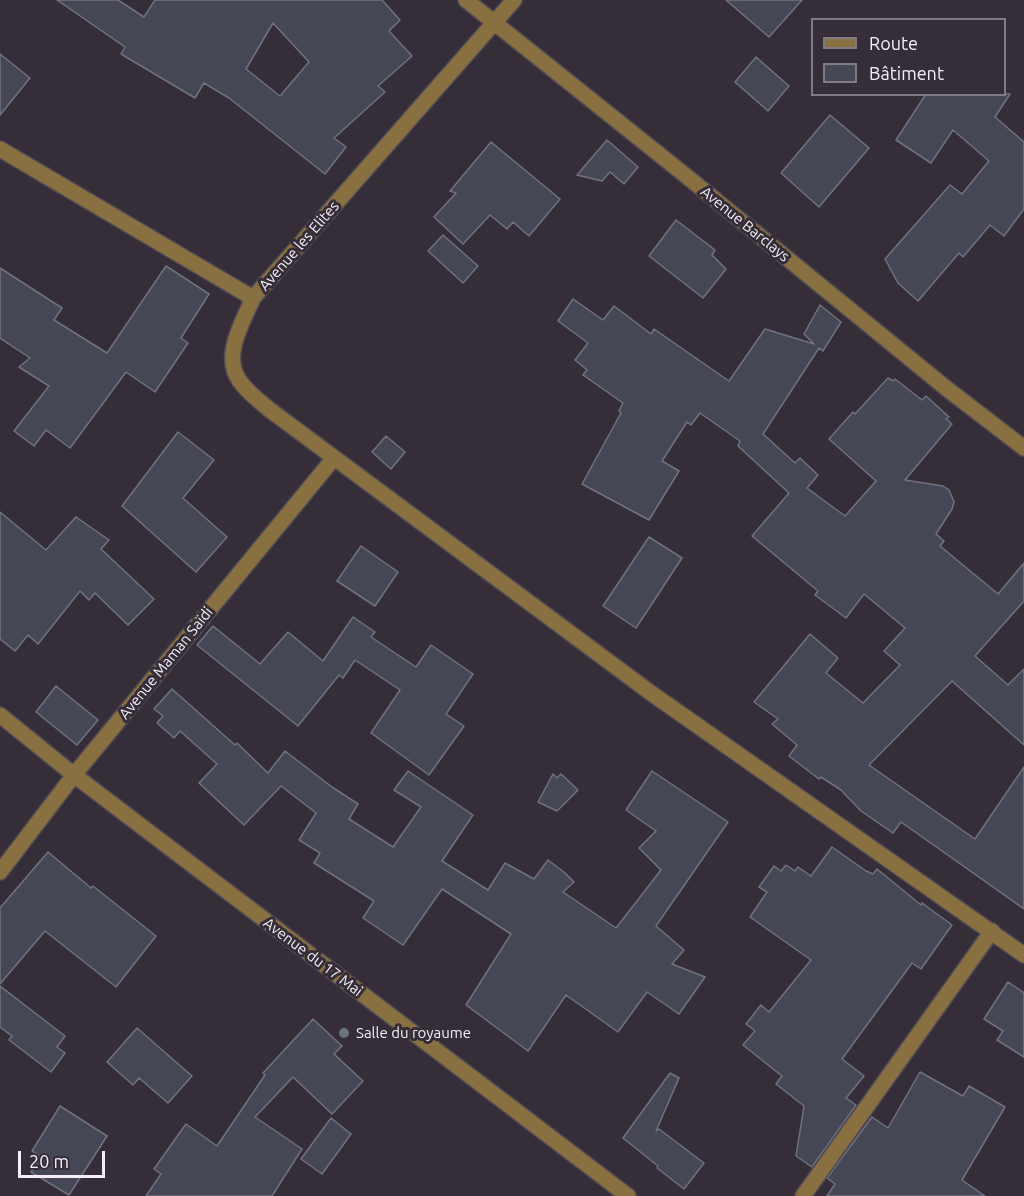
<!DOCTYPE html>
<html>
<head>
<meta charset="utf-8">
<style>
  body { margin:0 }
  #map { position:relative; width:1024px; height:1196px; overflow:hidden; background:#352e39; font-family:Ubuntu,sans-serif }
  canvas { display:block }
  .legend { position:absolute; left:811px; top:18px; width:195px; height:78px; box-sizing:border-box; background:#352e39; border:2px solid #817b85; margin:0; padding:8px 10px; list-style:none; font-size:18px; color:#f4eff6 }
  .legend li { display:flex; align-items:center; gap:12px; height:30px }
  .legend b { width:30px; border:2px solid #817b85 }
  .scale { position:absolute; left:18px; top:1151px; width:87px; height:27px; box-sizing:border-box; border:3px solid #f4eff6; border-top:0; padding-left:8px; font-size:18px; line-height:21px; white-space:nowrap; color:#f4eff6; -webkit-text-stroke:4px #352e39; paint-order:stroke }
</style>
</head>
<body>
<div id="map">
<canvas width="1024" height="1196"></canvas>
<ul class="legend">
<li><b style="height:8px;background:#887040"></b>Route</li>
<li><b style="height:16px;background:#464754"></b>Bâtiment</li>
</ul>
<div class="scale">20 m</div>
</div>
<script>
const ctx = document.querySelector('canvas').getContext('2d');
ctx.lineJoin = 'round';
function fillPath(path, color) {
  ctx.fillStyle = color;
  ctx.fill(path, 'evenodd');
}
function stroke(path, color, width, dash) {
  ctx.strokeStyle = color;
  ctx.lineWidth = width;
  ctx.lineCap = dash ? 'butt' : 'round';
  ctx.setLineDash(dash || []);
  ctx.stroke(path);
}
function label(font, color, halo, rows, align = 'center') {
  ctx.font = font + ' Ubuntu,sans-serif';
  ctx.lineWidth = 6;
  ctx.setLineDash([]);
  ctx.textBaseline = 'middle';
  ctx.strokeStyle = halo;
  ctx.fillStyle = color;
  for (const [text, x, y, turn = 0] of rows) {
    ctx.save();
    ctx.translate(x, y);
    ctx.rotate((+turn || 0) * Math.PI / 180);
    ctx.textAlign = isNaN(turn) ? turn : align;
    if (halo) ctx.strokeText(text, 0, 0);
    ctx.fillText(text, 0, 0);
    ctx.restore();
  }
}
const building = new Path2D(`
  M57 0H118L144 17 155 0H382L400 20 389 31 412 56 378 86 385 92 334 138 346 147 325 174 229 98 204 83 195 98 121 54 125 47ZM273 23 309 62 280 96 246 69Z
  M726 0H802L769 37Z
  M0 54 30 78 0 115Z
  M756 57 789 86 768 111 735 82Z
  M926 94H1010L995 117 1024 142V209L1004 236 990 225 963 257 959 253 918 301 898 283 885 259 950 185 962 194 989 161 953 130 931 163 896 140Z
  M830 115 869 148 819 207 781 173Z
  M607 140 638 167 624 184 610 172 602 181 577 175Z
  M491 142 560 199 529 236 513 222 507 229 490 215 463 244 434 217 456 193 450 191Z
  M676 220 715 250 712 255 726 269 703 298 649 256Z
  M443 235 478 266 463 283 428 251Z
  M166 266 209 294 181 338 188 343 155 392 126 372 70 448 46 430 34 446 14 431 49 386 19 367 30 358 0 338V268L62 308 54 320 107 353Z
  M573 299 603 320 614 306 651 334 654 329 729 381 765 329 814 344 804 334 820 305 841 322 823 351 819 348 763 434 795 463 800 458 818 475 807 488 845 516 876 481 829 439 853 412 855 414 888 378 893 381 895 379 922 400 926 396 949 417 946 419 952 424 905 480 943 486 949 490 954 502 952 509 936 534 944 541 940 546 998 594 1024 563V601L975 656 1008 685 1024 669V745L952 681 869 765 975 839 1024 767V909L901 822 893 833 861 811 841 790 821 777 819 779 789 756 797 745 772 724 778 719 754 702 810 634 838 658 826 673 863 703 900 665 884 651 905 628 864 594 846 618 815 595 818 591 752 536 789 493 738 446 740 441 700 413 691 425 687 422 662 461 679 471 649 520 582 484 621 413 619 411 623 403 583 375 587 370 575 360 588 343 558 321Z
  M178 432 214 460 183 498 227 537 196 572 122 506Z
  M386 436 405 452 391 469 372 452Z
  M0 512 46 550 76 517 109 540 101 549 154 599 128 625 95 593 89 600 80 591 38 644 28 635 15 651 0 639Z
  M649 537 682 558 636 628 603 606Z
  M361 546 398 572 375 606 337 581Z
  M353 617 375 632 371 637 416 667 431 645 473 674 446 714 464 726 429 775 371 733 400 690 355 660 343 678 339 675 298 726 197 645 213 626 260 664 288 632 323 661Z
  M56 686 98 720 77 745 36 712Z
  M172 689 235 745 237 743 268 773 285 751 332 787 358 804 349 819 393 847 421 807 394 790 408 771 473 815 442 861 488 890 505 863 534 879 548 860 565 873 574 882 563 892 616 928 661 870 639 848 656 831 626 810 652 771 728 822 656 926 684 950 672 964 705 977 679 1014 647 992 618 1032 566 995 528 1051 466 1005 511 934 442 889 403 945 363 918 374 901 314 863 320 853 299 840 316 813 281 786 244 825 199 783 217 764 180 731 174 738 157 723 163 716 154 709Z
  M553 774 557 778 561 774 578 790 557 811 538 802Z
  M832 847 866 871 873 874 877 869 921 905 922 903 952 925 921 969 912 963 842 1059 864 1076 846 1098 856 1105 812 1167 796 1156 804 1106 776 1084 782 1076 743 1045 755 1031 746 1024 761 1005 769 1012 811 960 750 917 767 892 759 887 774 866 781 871 786 865 795 871 798 867 811 876Z
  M48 852 91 888 93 886 156 936 116 987 45 931 0 984V908Z
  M1008 982 1024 993V1057L997 1040 1003 1031 984 1019Z
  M0 986 65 1036 57 1047 65 1053 51 1072 9 1040 12 1036 0 1027Z
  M313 1019 342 1046 334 1054 363 1081 332 1114 293 1077 255 1117 302 1149 272 1196H146L161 1174 154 1169 186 1124 217 1146 265 1075 263 1073Z
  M137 1028 192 1076 168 1103 139 1078 133 1085 107 1062Z
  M920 1072 963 1096 969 1086 1005 1107 962 1180 985 1196H827L835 1184 827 1178 872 1117 888 1128Z
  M670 1073 679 1078 656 1131 659 1129 704 1163 684 1189 657 1168 658 1166 623 1138Z
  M60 1106 107 1136 69 1195 31 1172 41 1157 32 1151Z
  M331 1118 351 1134 322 1174 301 1159Z`);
fillPath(building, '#464754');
stroke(building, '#717280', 1.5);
const minor = new Path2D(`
  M466 0 685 175 946 388 1024 448
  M0 149 253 298 514 0
  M253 298C243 322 222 355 239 380 247 392 259 401 270 410L651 693 1024 955
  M0 715 74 775 628 1196
  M0 872 74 775 334 458
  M803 1196 992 931`);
stroke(minor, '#504953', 18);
stroke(minor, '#887040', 15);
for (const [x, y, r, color] of [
  [344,1033,6,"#6b7280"]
]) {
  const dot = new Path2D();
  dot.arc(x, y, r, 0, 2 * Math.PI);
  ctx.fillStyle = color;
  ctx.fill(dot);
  stroke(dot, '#352e39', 2);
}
label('15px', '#f4eff6', '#352e39', [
  ["Avenue Barclays",745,224,39],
  ["Avenue les Elites",299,246,-49],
  ["Avenue Maman Saïdi",166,663,-51],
  ["Avenue du 17 Mai",313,957,37]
]);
label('15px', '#f4eff6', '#352e39', [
  ["Salle du royaume",356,1033]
], 'left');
</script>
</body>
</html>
